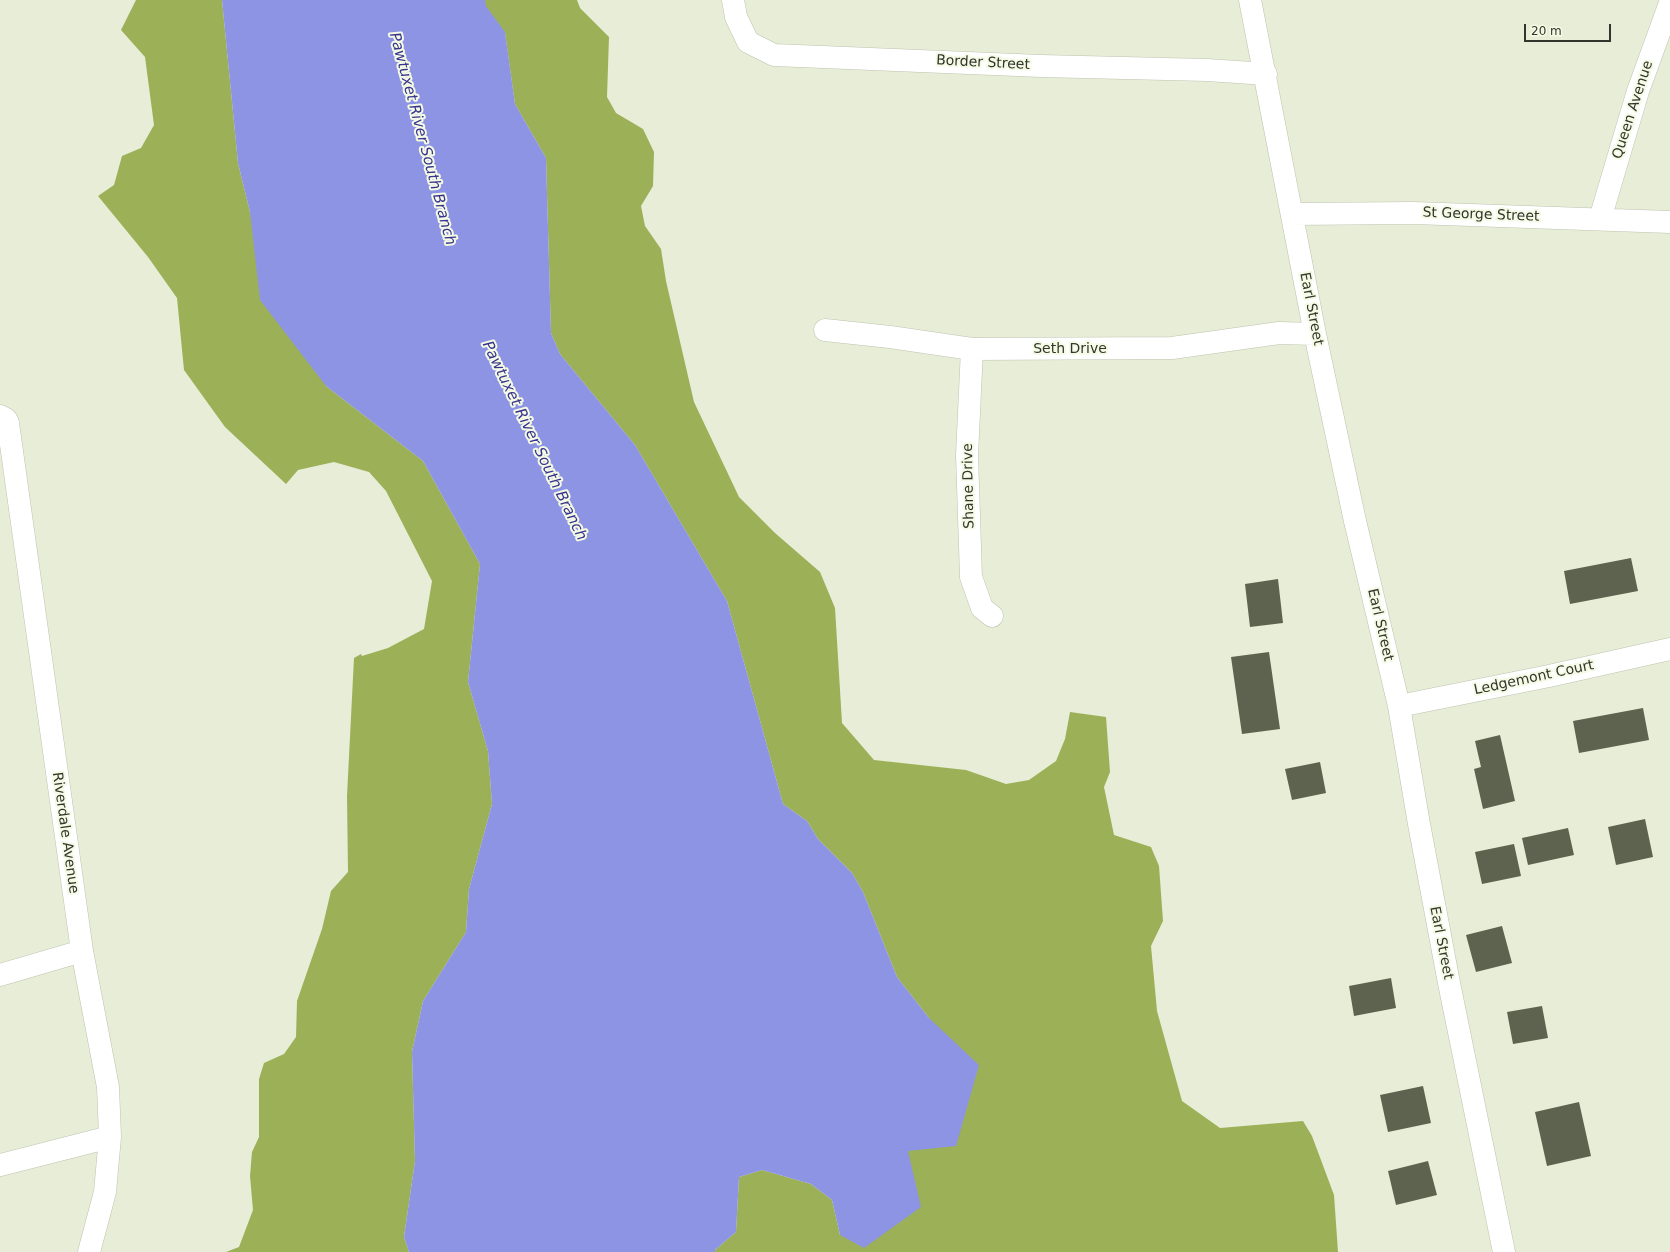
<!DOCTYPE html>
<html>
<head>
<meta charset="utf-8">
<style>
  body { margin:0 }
  #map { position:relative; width:1670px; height:1252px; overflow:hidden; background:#e7edd7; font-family:"DejaVu Sans",sans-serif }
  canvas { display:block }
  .scale { position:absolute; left:1524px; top:24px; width:87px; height:18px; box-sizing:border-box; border:2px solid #32352c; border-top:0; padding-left:5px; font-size:12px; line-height:14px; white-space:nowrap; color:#32352c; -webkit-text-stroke:3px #f4fae4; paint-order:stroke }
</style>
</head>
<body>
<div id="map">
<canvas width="1670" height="1252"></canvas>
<div class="scale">20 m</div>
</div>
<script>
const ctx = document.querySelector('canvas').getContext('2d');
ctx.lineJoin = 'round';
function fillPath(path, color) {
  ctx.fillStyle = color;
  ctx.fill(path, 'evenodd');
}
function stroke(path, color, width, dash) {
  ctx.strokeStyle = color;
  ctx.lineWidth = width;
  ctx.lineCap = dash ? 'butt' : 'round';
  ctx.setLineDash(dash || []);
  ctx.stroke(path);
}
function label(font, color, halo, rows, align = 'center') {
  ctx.font = font + ' "DejaVu Sans",sans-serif';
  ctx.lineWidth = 4;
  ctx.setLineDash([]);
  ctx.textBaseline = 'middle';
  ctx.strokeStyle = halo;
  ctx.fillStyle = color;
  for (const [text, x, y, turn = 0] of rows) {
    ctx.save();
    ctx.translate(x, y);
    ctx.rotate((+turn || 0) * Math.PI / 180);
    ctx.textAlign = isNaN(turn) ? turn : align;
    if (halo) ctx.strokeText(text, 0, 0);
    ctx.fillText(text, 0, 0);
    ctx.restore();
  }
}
fillPath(new Path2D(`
  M136 0H222L238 163 250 212 326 386 423 461 480 564 468 682 488 751 492 804 469 889 466 932 423 1001 412 1052 415 1161 404 1237 409 1252H226L239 1247 253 1210 250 1176 252 1152 259 1137V1079L264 1063 284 1054 296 1037 297 1001 322 929 331 891 348 872 347 796 354 658 361 654 362 656 388 648 424 629 432 581 386 491 369 472 334 462 298 470 286 484 225 427 184 370 177 298 148 257 98 196 114 185 122 156 141 148 154 125 145 57 121 30Z
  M485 0H577L580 8 609 37 607 97 616 113 643 129 654 152 653 186 641 206 645 226 661 249 666 281 694 402 739 497 775 533 820 572 835 608 842 723 874 760 966 770 1006 784 1029 780 1056 761 1065 739 1070 712 1106 717 1110 772 1104 787 1114 835 1151 847 1159 866 1163 921 1151 946 1157 1011 1182 1101 1220 1128 1303 1121 1312 1136 1334 1195 1338 1252H715V1250L736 1232 739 1177 762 1170 811 1184 832 1200 840 1235 908 1151 929 1018 897 977 863 892 852 873 818 839 807 821 783 804 727 601 635 445 560 354 551 333 546 158 515 104 505 33 485 6Z`), '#9cb058');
fillPath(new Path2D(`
  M222 0H485L486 6 505 32 515 104 546 158 551 333 560 354 635 445 727 601 783 804 807 821 818 839 852 873 863 892 897 977 929 1018 979 1065 956 1146 908 1151 921 1207 864 1248 840 1235 832 1200 811 1184 762 1170 739 1177 736 1232 715 1250V1252H409L404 1237 415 1161 412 1052 423 1001 466 932 469 889 492 804 488 751 468 682 480 564 423 461 326 386 260 300 250 212 238 163Z`), '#8d94e4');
fillPath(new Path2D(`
  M1631 558 1638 591 1570 604 1564 571Z
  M1278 579 1283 623 1250 627 1245 584Z
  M1269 652 1280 729 1242 734 1231 657Z
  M1643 708 1649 740 1579 753 1573 721Z
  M1500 735 1515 801 1483 809 1474 769 1481 767 1475 741Z
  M1320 762 1326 793 1292 800 1285 769Z
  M1645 819 1653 857 1616 865 1608 827Z
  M1568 828 1574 855 1528 865 1522 838Z
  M1514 844 1521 876 1482 884 1475 852Z
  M1502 926 1512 963 1476 972 1466 935Z
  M1391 978 1396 1008 1354 1016 1349 986Z
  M1542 1006 1548 1038 1513 1044 1507 1012Z
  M1423 1086 1431 1123 1388 1132 1380 1095Z
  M1579 1102 1591 1156 1547 1166 1535 1112Z
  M1428 1161 1437 1195 1396 1205 1388 1171Z`), '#5d634f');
const minor = new Path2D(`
  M733 0 736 17 748 42 774 55 1041 66 1207 70 1266 74
  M1250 0 1315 334 1355 521 1399 706 1419 824 1449 983 1504 1252
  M1292 214 1414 213 1670 222
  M1600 219 1638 91 1670 3
  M825 330 890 337 972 349 1172 348 1279 333 1315 334
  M972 349 967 455 971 577 982 608 992 616
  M0 416 6 419 8 423 82 951 108 1087 110 1137 105 1192 89 1252
  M1399 706 1549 676 1670 649
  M0 975 82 951
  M0 1165 110 1137`);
stroke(minor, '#bdc3ae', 23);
stroke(minor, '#fff', 22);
label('14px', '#32352c', '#f4fae4', [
  ["Border Street",983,63,3],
  ["Queen Avenue",1633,110,-72],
  ["St George Street",1481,215,2],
  ["Earl Street",1311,309,79],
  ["Seth Drive",1070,349],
  ["Shane Drive",969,486,-91],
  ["Earl Street",1380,625,77],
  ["Ledgemont Court",1534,678,-12],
  ["Riverdale Avenue",65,833,82],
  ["Earl Street",1441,943,79]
]);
label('italic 15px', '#37338f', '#f4fae4', [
  ["Pawtuxet River South Branch",422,139,75],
  ["Pawtuxet River South Branch",534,441,64]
]);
</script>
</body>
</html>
